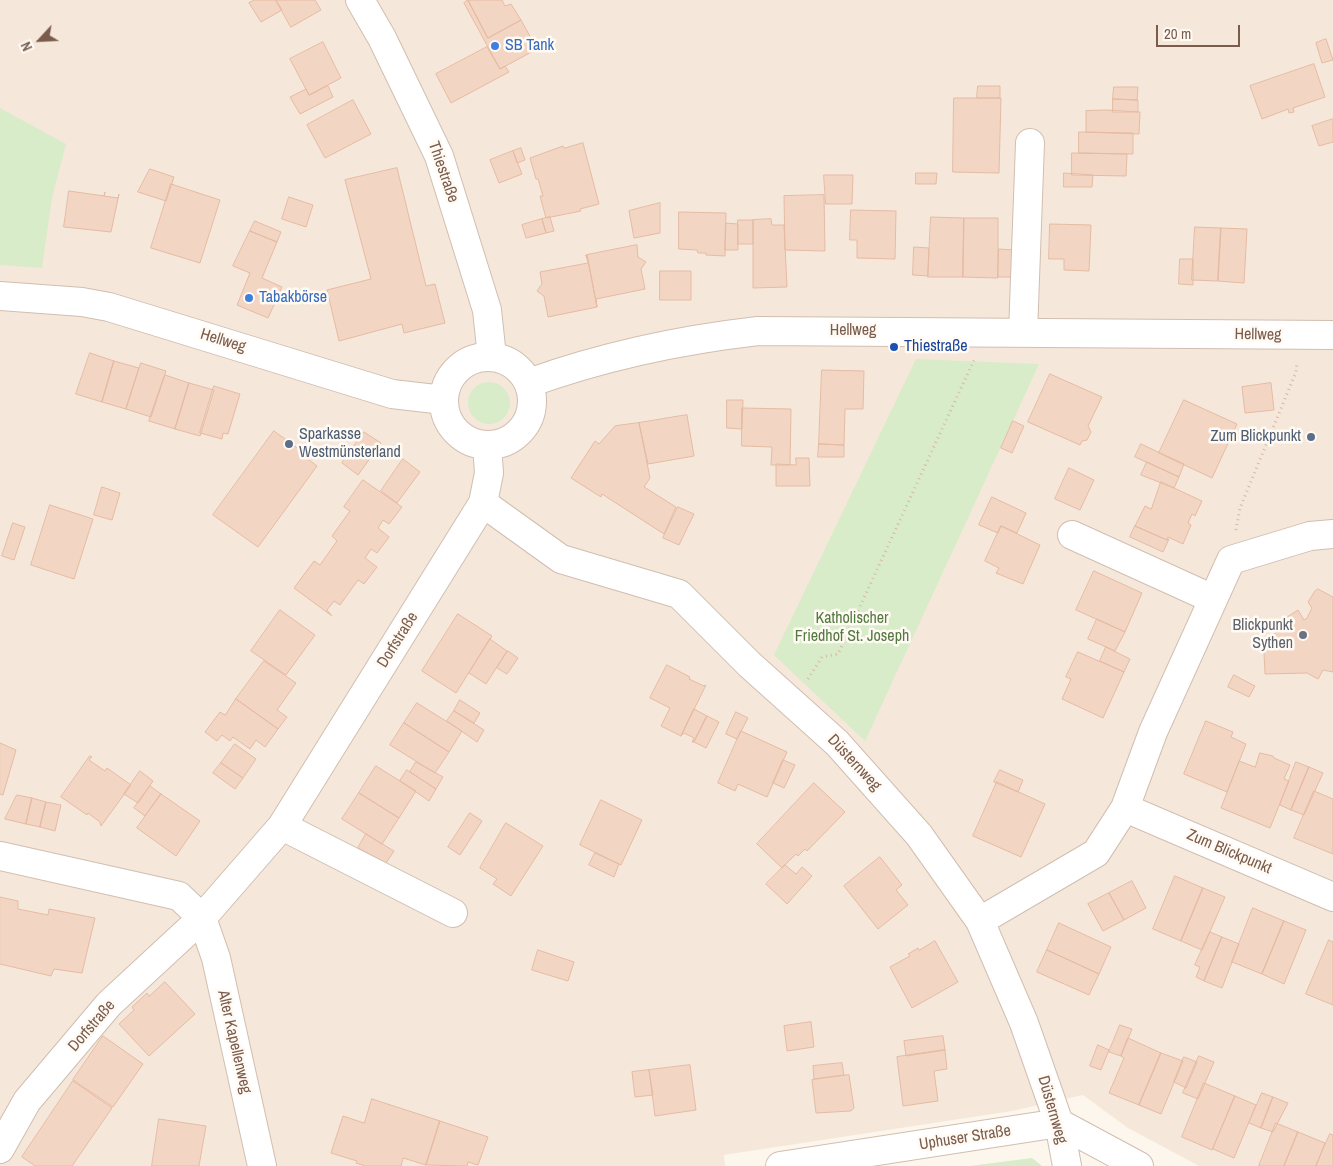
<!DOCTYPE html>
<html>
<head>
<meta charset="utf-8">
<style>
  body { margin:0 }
  #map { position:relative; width:1333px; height:1166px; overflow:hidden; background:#fdf6ec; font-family:"Archivo Narrow",sans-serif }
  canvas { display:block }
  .north { position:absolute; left:15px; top:15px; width:50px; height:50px; -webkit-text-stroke:4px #fffaf3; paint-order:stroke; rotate:245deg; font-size:14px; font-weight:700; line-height:20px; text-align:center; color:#7a5c4d }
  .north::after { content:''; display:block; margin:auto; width:18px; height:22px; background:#7a5c4d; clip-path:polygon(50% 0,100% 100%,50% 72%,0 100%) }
  .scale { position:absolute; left:1156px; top:25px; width:84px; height:22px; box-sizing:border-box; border:2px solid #7a5c4d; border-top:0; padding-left:6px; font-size:15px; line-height:18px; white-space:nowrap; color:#7a5c4d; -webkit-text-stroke:4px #fffaf3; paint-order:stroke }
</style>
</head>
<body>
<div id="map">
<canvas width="1333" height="1166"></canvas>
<div class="north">N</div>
<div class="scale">20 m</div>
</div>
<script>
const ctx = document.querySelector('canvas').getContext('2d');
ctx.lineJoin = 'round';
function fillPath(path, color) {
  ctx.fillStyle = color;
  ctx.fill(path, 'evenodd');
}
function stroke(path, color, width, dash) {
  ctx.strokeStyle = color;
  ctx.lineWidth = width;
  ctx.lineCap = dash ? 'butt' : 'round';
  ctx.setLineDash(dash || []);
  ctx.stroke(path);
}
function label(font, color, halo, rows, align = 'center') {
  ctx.font = font + ' "Archivo Narrow",sans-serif';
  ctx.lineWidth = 5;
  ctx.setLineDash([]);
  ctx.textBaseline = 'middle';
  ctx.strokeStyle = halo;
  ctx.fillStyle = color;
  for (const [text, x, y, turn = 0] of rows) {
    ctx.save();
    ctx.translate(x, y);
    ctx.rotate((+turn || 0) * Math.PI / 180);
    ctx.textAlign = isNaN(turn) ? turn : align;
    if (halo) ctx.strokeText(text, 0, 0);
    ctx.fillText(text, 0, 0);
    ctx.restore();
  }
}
fillPath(new Path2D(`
  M0 0H1333V1166H1199L1128 1128 1083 1095 1012 1111 724 1155 725 1166H0Z`), '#f5e8da');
fillPath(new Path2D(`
  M0 108 66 144 52 198 42 268 0 265Z
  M916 359 1039 364 865 741 774 655Z
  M468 403a21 21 0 1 1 42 0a21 21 0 1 1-42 0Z
  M1032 1158 1042 1166H970Z`), '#d8ecc9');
const building = new Path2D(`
  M255 0H276L282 10 261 22 249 3Z
  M276 0H315L321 10 291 27Z
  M468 0 488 38 521 20 537 49 500 69 464 3Z
  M468 0H502L505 6 511 4 521 20 488 38Z
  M1326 39 1333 60 1322 63 1316 43Z
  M323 42 341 78 309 95 290 59Z
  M487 47 500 69 505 66 509 72 451 103 436 74Z
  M1314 64 1325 97 1293 108 1294 112 1289 113 1288 109 1262 119 1250 86Z
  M328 86 333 97 300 114 290 97 306 89 309 95Z
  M978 86H1000V98H977Z
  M1114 87H1138L1137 100 1113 99Z
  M954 98H1001L999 173 953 172Z
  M1113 99 1138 100V112H1113Z
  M353 100 371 134 325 158 307 125Z
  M1106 110 1140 112 1139 134 1086 132V111Z
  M1333 119V142L1319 146 1312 126Z
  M1079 132 1133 133V154L1079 153Z
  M583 143 599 204 580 209 581 211 546 218 540 196H543L538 179H536L530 158 563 146 564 148Z
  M521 148 525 160 517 163 513 151Z
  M513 151 522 174 499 183 490 160Z
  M1072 153 1127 154 1126 176 1072 175Z
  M397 168 426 286 435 284 445 323 404 333 402 324 339 341 327 290 371 279 345 180Z
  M150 169 174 177 166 201 138 192Z
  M916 173H937L936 184H916Z
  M1064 173 1093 175 1092 187H1064Z
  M824 175H853L852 204H826Z
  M171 184 220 200 200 263 151 248Z
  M69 191 104 196 105 192 104 196 118 198 119 194 111 232 64 227Z
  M824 195 825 251 785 250 784 196Z
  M289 197 313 205 306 227 282 219Z
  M660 203V233L634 238 629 211Z
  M851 210 896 211 895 259 857 258V240H850Z
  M679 212 726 213 725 256 706 255V253H698L697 250 679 249Z
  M550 217 554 231 546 233 542 219Z
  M931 217 964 218 963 277H928Z
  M964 218H998V278L963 277Z
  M542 219 546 233 526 238 522 225Z
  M771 219 772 225H784L787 287 753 288V220Z
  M738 220H753V244H738Z
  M255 221 281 232 277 242 250 231Z
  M726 223 738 224V250H725Z
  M1050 224 1091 225 1089 271 1064 270V259H1049Z
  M1195 227 1221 228 1218 281 1192 280Z
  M1221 228 1247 229 1244 283 1218 281Z
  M250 231 277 242 262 278 282 287 268 318 237 305 250 273 233 266Z
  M637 245 638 257 646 262 641 269 645 289 596 299 597 307 587 255Z
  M914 247 929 248 928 276 913 275Z
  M999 249 1014 250 1013 277H998Z
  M586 255H587L597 307 548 317 544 296 537 291 542 284 540 272 588 263Z
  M1180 259H1193V285L1179 284Z
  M660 271H691V300H660Z
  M90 353 114 361 102 402 76 394Z
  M114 361 139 368 126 409 102 402Z
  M141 363 166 371 151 417 126 409Z
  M822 370 864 371 863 409H845L844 445 819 444Z
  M1050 374 1102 397 1088 426 1091 432 1087 440 1082 441 1080 445 1028 422Z
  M165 375 189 383 175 429 149 421Z
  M189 383 214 390 200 436 175 429Z
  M1271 383 1274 410 1245 413 1242 387Z
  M214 386 240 394 228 434 223 433 222 439 200 433Z
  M727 400H743L742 429 727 428Z
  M1184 400 1237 424 1212 478 1159 453Z
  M742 408 791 409 790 465H771L772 447 742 446Z
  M687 415 694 456 648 464 639 423Z
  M1013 421 1024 426 1012 453 1001 448Z
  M639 423 650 478 644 487 676 507 664 534 602 494 601 497 571 478 595 441 599 444 615 426Z
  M274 431 307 455 305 457 317 466 258 547 213 515Z
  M364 432 381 443 358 475 342 463Z
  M819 444 844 445V457H818Z
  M1141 444 1184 464 1179 477 1135 457Z
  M796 458H809L810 486H776V464L796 465Z
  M403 459 420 472 397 503 381 491Z
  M1147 462 1179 477 1174 488 1141 475Z
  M1069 468 1094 480 1080 510 1055 499Z
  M363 480 402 507 389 524 383 520 378 528 389 537 377 553 371 549 365 558 377 567 364 584 358 580 340 605 334 601 327 610 332 616 294 588 314 561 320 565 337 541 332 536 350 511 344 507Z
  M1161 482 1202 501 1195 516 1192 514 1188 523 1191 525 1183 544 1168 537 1167 540 1135 526 1145 506 1151 509Z
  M102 487 120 493 112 520 94 515Z
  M992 497 1026 513 1017 533 1001 526 998 533 979 525Z
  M50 505 93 519 74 579 31 565Z
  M678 507 694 514 679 545 663 538Z
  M13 523 25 527 14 560 2 556Z
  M1001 526 1040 545 1023 584 996 573 999 568 985 561Z
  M1135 526 1167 540 1169 539 1163 552 1130 537Z
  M1094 571 1142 593 1125 632 1076 610Z
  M1318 589 1333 597V672L1323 670 1318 679 1307 673 1265 674 1264 653 1258 644 1288 625 1284 619 1298 610 1304 620 1307 618 1312 608 1308 602 1315 591Z
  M280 610 315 635 286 675 251 651Z
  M458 614 492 636 456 693 422 671Z
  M1097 619 1125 632 1115 651 1088 639Z
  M490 639 507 651 486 684 469 673Z
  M1106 647 1130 659 1124 672 1100 661Z
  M508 651 518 658 507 674 497 668Z
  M1078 652 1124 672 1103 718 1062 699 1071 679 1066 677Z
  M264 661 296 683 277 710 287 717 278 729 236 699Z
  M667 665 690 677 689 679 704 686 706 685 681 736 661 726 670 708 650 698Z
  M1234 675 1255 686 1249 697 1228 687Z
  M236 699 278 729 265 747 256 740 250 749 233 737 230 741 222 735 217 741 205 732 220 712 225 715Z
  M460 700 480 713 474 723 454 711Z
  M417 703 462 731 449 752 404 723Z
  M694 709 707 716 694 742H692L694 738 684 733 681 736Z
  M454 711 484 730 477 742 447 721Z
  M736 712 748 718 737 739 726 734Z
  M707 716 719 722 706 748 694 742Z
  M1206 721 1233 732 1231 737 1246 744 1227 792 1184 774Z
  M404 723 449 752 435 773 390 745Z
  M741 731 787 752 767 797 738 784 735 791 718 783Z
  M0 743 16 750 3 795 0 794Z
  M235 744 256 759 243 778 221 763Z
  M1260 753 1273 756 1274 758 1290 765 1284 779 1289 781 1270 828 1221 808 1239 761 1255 767Z
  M90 756 92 757 89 760 105 771 107 768 131 785 101 826 100 822 88 813 87 815 61 797Z
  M783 760 795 765 784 788 773 783Z
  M416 762 443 777 436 789 410 772Z
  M1296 762 1309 767 1291 810 1280 805Z
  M221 763 243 778 235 789 213 773Z
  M376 766 416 791 399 818 359 793Z
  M1309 767 1323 773 1304 815 1291 810Z
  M407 770 436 789 429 801 400 781Z
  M1000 770 1023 780 1018 792 994 782Z
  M140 771 153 781 138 803 124 794Z
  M997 782 1045 804 1021 857 973 836Z
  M814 783 845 812 807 851 805 849 798 856 796 854 782 868 757 844Z
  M150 786 161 794 145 816 134 808Z
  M1314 791 1333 799V854L1294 838Z
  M359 793 399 818 382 844 342 819Z
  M161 794 200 821 176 856 137 828Z
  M17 795 32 798 26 824 5 819Z
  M32 798 46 802 40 827 26 824Z
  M601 800 642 820 621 865 580 845Z
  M46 802 61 805 55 831 40 827Z
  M470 813 482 821 460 855 448 847Z
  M506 823 543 846 511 896 493 884 497 879 480 868Z
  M366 834 394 851 386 863 358 848Z
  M595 853 619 864 614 877 589 865Z
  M880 857 902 885 896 890 908 905 878 929 844 886Z
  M785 865 796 874 802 867 812 876 787 904 766 884Z
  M1175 876 1203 888 1181 941 1153 929Z
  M1132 881 1146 908 1124 920 1109 893Z
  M1203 888 1225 897 1202 950 1181 941Z
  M1109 893 1124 920 1103 931 1088 904Z
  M0 897 18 901V909L48 915 49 909 95 918 82 973 54 969 51 976 0 964Z
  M1253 908 1284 921 1262 974 1232 962Z
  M1284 921 1306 930 1284 984 1262 974Z
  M1059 923 1111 947 1099 974 1047 950Z
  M1210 932 1222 937 1204 981 1196 977 1200 967 1195 965Z
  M1222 937 1239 944 1222 988 1204 981Z
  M1329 940 1333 942V1005L1306 994Z
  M935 941 958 982 912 1008 890 967 910 956 908 954 918 948 919 950Z
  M538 950 574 962 568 981 532 970Z
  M1047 950 1099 974 1089 995 1037 972Z
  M165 982 195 1014 149 1056 119 1024 134 1010 132 1007 147 993 149 996Z
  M811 1022 814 1047 787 1051 784 1026Z
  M1120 1025 1132 1029 1121 1056 1109 1052Z
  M103 1036 143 1064 113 1107 73 1080Z
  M943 1036 945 1050 906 1056 904 1041Z
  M1128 1038 1161 1053 1139 1105 1109 1093 1124 1058 1121 1056Z
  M1098 1045 1109 1050 1101 1070 1090 1066Z
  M945 1050 947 1069 934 1071 938 1101 903 1106 897 1057Z
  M1161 1053 1183 1061 1161 1114 1139 1105Z
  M1199 1056 1214 1062 1198 1099 1183 1093Z
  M1184 1057 1197 1062 1186 1088 1174 1082Z
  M842 1063 844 1075 814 1079 813 1066Z
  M690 1065 696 1110 655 1116 649 1070Z
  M649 1070 653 1095 635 1097 632 1072Z
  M849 1075 854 1108 851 1111 816 1113 812 1080Z
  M73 1081 112 1108 72 1166H35L22 1157Z
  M1204 1083 1235 1096 1212 1150 1182 1137Z
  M1262 1093 1273 1097 1261 1128 1249 1123Z
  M1235 1096 1256 1105 1234 1158 1213 1149Z
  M1273 1097 1288 1103 1273 1132 1261 1128Z
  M372 1099 440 1121 426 1165 403 1158 401 1166H365L356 1163 357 1161 331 1153 343 1116 364 1123Z
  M159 1119 206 1126 199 1166H152Z
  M440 1121 488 1137 478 1165 468 1162 467 1166 426 1165Z
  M1276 1123 1298 1132 1284 1166H1259Z
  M1298 1132 1325 1143 1316 1166H1284Z
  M1330 1134 1333 1135V1166H1316Z`);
fillPath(building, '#f3d5c3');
stroke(building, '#e6bba3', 1);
const minor = new Path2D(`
  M360 0 382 38 439 156 487 310 492 357
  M0 296 82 302 109 307 392 394 444 400
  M1023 333 1030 143
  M444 401a44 44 0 1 1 88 0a44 44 0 1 1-88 0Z
  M529 383C604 356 679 340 758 331L1333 335
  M483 503 561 559 679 594 749 664 837 743 919 835 980 921 1024 1023 1059 1123 1067 1166
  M1072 535 1213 599
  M1125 808 1333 897
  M282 826 453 913
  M0 856 179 896 202 918 216 958 262 1166
  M980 921 1096 853 1125 808 1153 732 1231 560 1310 536 1333 534
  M0 1149 27 1101 109 1004 202 918 282 826 483 503 489 473 487 445
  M780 1166 1059 1123 1139 1166`);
stroke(minor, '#d1beb0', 30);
stroke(new Path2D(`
  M1236 530 1240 508 1296 372 1297 363
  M808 679 822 657 838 654 974 360`), '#d9b8a5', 3, [1, 4]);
stroke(minor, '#fff', 28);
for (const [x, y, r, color] of [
  [495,46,5,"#3f7fe0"],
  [249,298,5,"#3f7fe0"],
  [894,347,5,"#1a4fb4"],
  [1311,437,5,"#5c6f8a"],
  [289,444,5,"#5c6f8a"],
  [1303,635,5,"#6b7280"]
]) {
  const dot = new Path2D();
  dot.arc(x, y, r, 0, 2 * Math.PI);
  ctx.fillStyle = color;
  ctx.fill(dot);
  stroke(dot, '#fffaf3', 2);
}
label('16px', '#366cbe', '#fffaf3', [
  ["SB Tank",505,46],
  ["Tabakbörse",259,298]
], 'left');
label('16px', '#7a5c4d', '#fffaf3', [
  ["Thiestraße",443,172,71],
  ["Hellweg",853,331],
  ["Hellweg",1258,335,1],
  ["Hellweg",223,341,17],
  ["Dorfstraße",398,640,-58],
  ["Düsternweg",854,763,47],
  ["Zum Blickpunkt",1229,852,23],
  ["Dorfstraße",92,1026,-49],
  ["Alter Kapellenweg",234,1042,77],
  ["Düsternweg",1052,1110,74],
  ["Uphuser Straße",965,1138,-9]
]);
label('16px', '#164399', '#fffaf3', [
  ["Thiestraße",904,347]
], 'left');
label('16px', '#4e5e75', '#fffaf3', [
  ["Sparkasse",299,435],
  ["Westmünsterland",299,453],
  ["Zum Blickpunkt",1301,437,"right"]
], 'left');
label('16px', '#537a41', '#fffaf3', [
  ["Katholischer",852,619],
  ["Friedhof St. Joseph",852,637]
]);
label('16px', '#5b616d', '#fffaf3', [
  ["Blickpunkt",1293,626],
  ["Sythen",1293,644]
], 'right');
</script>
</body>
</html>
